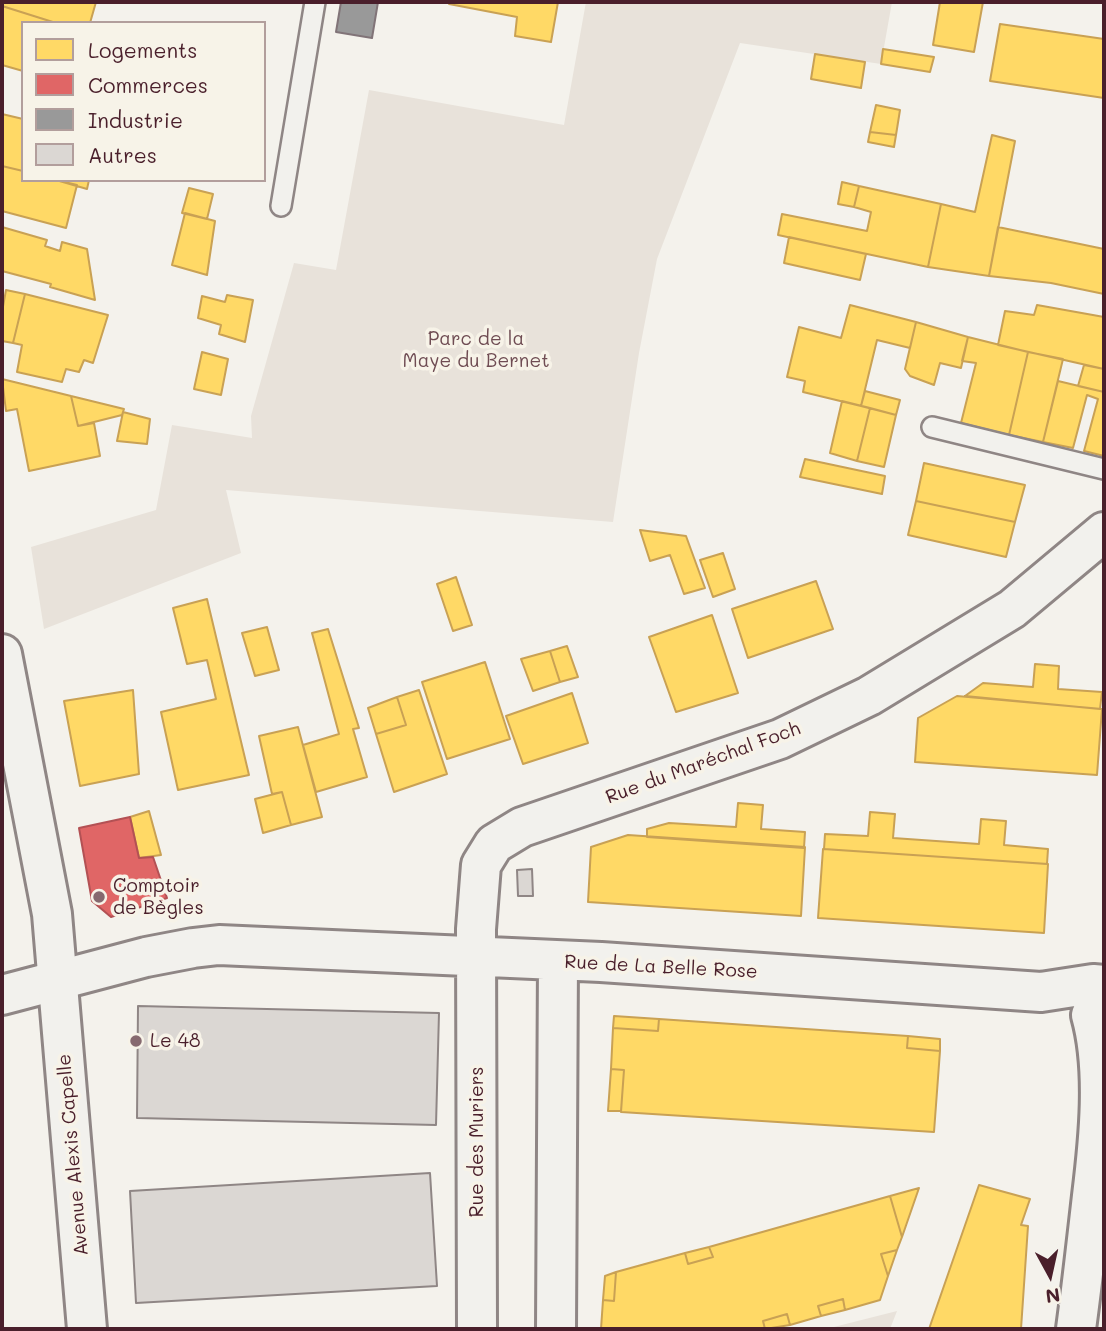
<!DOCTYPE html>
<html>
<head>
<meta charset="utf-8">
<style>
  body { margin:0 }
  #map { position:relative; width:1106px; height:1331px; overflow:hidden; background:#f4f2ec; font-family:Mali,sans-serif }
  canvas { display:block }
  .frame { position:absolute; inset:0; border:4px solid #4a1f2b; pointer-events:none }
  .legend { position:absolute; left:21px; top:21px; width:245px; height:161px; box-sizing:border-box; background:#f7f3e8; border:2px solid #b29e9c; margin:0; padding:9px 12px; list-style:none; font-size:21px; color:#4a1f2b }
  .legend li { display:flex; align-items:center; gap:14px; height:35px }
  .legend b { width:35px; border:2px solid #b29e9c }
  .north { position:absolute; left:1015px; top:1240px; width:70px; height:70px; -webkit-text-stroke:5px #f7f3e8; paint-order:stroke; rotate:172deg; font-size:19px; font-weight:700; line-height:28px; text-align:center; color:#4a1f2b }
  .north::after { content:''; display:block; margin:auto; width:24px; height:32px; background:#4a1f2b; clip-path:polygon(50% 0,100% 100%,50% 72%,0 100%) }
</style>
</head>
<body>
<div id="map">
<canvas width="1106" height="1331"></canvas>
<div class="frame"></div>
<ul class="legend">
<li><b style="height:19px;background:#ffd966"></b>Logements</li>
<li><b style="height:19px;background:#e06666"></b>Commerces</li>
<li><b style="height:19px;background:#999"></b>Industrie</li>
<li><b style="height:19px;background:#dbd7d3"></b>Autres</li>
</ul>
<div class="north">N</div>
</div>
<script>
const ctx = document.querySelector('canvas').getContext('2d');
ctx.lineJoin = 'round';
function fillPath(path, color) {
  ctx.fillStyle = color;
  ctx.fill(path, 'evenodd');
}
function stroke(path, color, width, dash) {
  ctx.strokeStyle = color;
  ctx.lineWidth = width;
  ctx.lineCap = dash ? 'butt' : 'round';
  ctx.setLineDash(dash || []);
  ctx.stroke(path);
}
function label(font, color, halo, rows, align = 'center') {
  ctx.font = font + ' Mali,sans-serif';
  ctx.lineWidth = 7;
  ctx.setLineDash([]);
  ctx.textBaseline = 'middle';
  ctx.strokeStyle = halo;
  ctx.fillStyle = color;
  for (const [text, x, y, turn = 0] of rows) {
    ctx.save();
    ctx.translate(x, y);
    ctx.rotate((+turn || 0) * Math.PI / 180);
    ctx.textAlign = isNaN(turn) ? turn : align;
    if (halo) ctx.strokeText(text, 0, 0);
    ctx.fillText(text, 0, 0);
    ctx.restore();
  }
}
fillPath(new Path2D(`
  M586 2H892L881 64 740 43 657 259 639 353 613 522 226 490 241 553 44 629 31 547 156 510 172 425 252 438 251 416 294 263 336 270 369 90 564 125Z
  M897 1311 890 1329H826Z`), '#e8e2da');
const homes = new Path2D(`
  M2 2H96L90 23H56L2 6Z
  M450 2H558L551 42 515 36 517 17 449 4Z
  M940 2H983L974 52 933 45Z
  M2 6 56 23H23V71L2 65Z
  M1000 24 1104 39V98L990 81Z
  M883 49 934 57 930 72 881 64Z
  M815 54 865 62 861 88 811 79Z
  M876 105 900 110 896 135 870 132Z
  M2 114 23 119V171L2 166Z
  M870 132 896 135 894 147 868 142Z
  M992 135 1015 141 989 276 928 267 941 204 975 212Z
  M2 166 23 171V180H56L77 185 66 228 2 211Z
  M56 180H89L87 189Z
  M842 182 859 186 854 207 838 204Z
  M859 186 941 204 928 267 778 235 782 214 867 231 871 212 854 207Z
  M189 188 213 194 207 219 182 213Z
  M185 213 215 221 207 275 172 265Z
  M2 227 47 240 45 246 60 251 62 242 87 249 95 300 50 287 51 284 2 271Z
  M998 227 1104 249V294L1051 283 989 276Z
  M789 237 866 254 860 280 784 263Z
  M6 290 25 294 13 343 2 341V312Z
  M25 294 108 315 93 363 84 360 79 372 66 369 62 382 17 372 22 345 13 343Z
  M227 295 253 300 245 342 219 334 221 325 198 318 202 296 225 302Z
  M850 305 916 322 910 348 877 340 861 406 803 392 805 381 787 377 799 327 841 338Z
  M1037 305 1104 317V369L998 345 1005 311 1034 315Z
  M916 322 968 337 961 368 940 363 934 385 910 376 905 369Z
  M968 337 1028 352 1009 435 961 423 976 363 962 361Z
  M202 352 228 359 221 395 194 389Z
  M1028 352 1063 359 1043 442 1009 435Z
  M1084 365 1104 369V392L1078 386Z
  M2 379 71 396 78 426 94 423 100 456 29 471 17 409 6 411Z
  M1058 381 1104 392V456L1084 451 1098 399 1087 395 1073 448 1043 442Z
  M865 391 900 400 896 415 861 406Z
  M71 396 124 409 122 415 78 426Z
  M842 401 870 408 857 461 830 453Z
  M870 408 896 415 884 467 857 461Z
  M123 412 150 419 147 444 117 441Z
  M805 459 885 476 882 494 800 477Z
  M924 463 1025 485 1015 522 916 501Z
  M916 501 1015 522 1006 557 908 535Z
  M640 530 686 536 705 588 684 594 670 555 650 561Z
  M723 553 735 589 713 597 700 560Z
  M456 577 472 625 453 631 437 584Z
  M816 581 833 629 748 658 732 609Z
  M207 599 249 775 178 790 161 712 216 699 207 660 187 664 173 608Z
  M712 615 738 693 676 712 649 637Z
  M267 627 279 670 255 676 242 633Z
  M328 629 359 728 353 729 367 777 316 792 303 745 339 734 312 633Z
  M567 646 578 677 560 682 550 651Z
  M550 651 560 682 533 691 521 659Z
  M485 662 510 739 447 759 422 682Z
  M1035 664 1059 666 1058 689 1102 692 1100 709 965 696 983 683 1033 687Z
  M133 690 139 774 80 786 64 701Z
  M419 690 447 774 394 792 376 734 406 725 397 697Z
  M572 693 588 743 523 764 506 716Z
  M957 696 1102 709 1097 775 915 762 918 718Z
  M397 697 406 725 376 734 368 708Z
  M298 727 322 817 291 825 282 792 272 794 259 736Z
  M282 792 291 825 263 833 255 799Z
  M738 803 763 805 761 829 805 832 804 848 647 837V829L669 823 736 827Z
  M149 811 161 855 139 858 130 817Z
  M870 812 895 814 893 838 979 844 981 819 1006 821 1004 845 1048 849 1047 864 824 849 825 834 868 836Z
  M628 835 805 847 801 916 588 902 591 847Z
  M823 849 1048 864 1044 933 818 918Z
  M614 1016 659 1019 658 1031 613 1028Z
  M659 1019 908 1036 907 1048 940 1051 934 1132 621 1112 624 1070 611 1069 613 1028 658 1031Z
  M908 1036 940 1039V1051L907 1048Z
  M611 1069 624 1070 621 1111H608Z
  M979 1185 1030 1199 1021 1225 1028 1226 1021 1329H929Z
  M919 1188 902 1237 890 1196Z
  M890 1196 902 1237 897 1250 881 1254 888 1276 880 1300 845 1310 843 1299 818 1306 821 1316 790 1325 787 1314 763 1321 765 1329H601L603 1300 614 1301 616 1272 685 1253 688 1264 713 1257 709 1247Z
  M709 1247 713 1257 688 1264 685 1253Z
  M897 1250 888 1276 881 1254Z
  M616 1272 614 1301 603 1300 605 1276Z
  M843 1299 845 1310 821 1316 818 1306Z
  M787 1314 790 1325 765 1329 763 1321Z`);
fillPath(homes, '#ffd966');
stroke(homes, '#c9a154', 2);
const shops = new Path2D(`
  M130 817 139 858 153 857 167 898 111 917 92 901 79 828Z`);
fillPath(shops, '#e06666');
stroke(shops, '#b35154', 2);
const industry = new Path2D(`
  M341 2H378L372 38 336 32Z`);
fillPath(industry, '#999');
stroke(industry, '#817478', 2);
const building = new Path2D(`
  M532 869 533 896H518L517 870Z
  M138 1006 439 1013 436 1125 137 1118Z
  M430 1173 437 1286 136 1303 130 1191Z`);
fillPath(building, '#dbd7d3');
stroke(building, '#8f8685', 2);
const service = new Path2D(`
  M281 206 315 2
  M932 427 1104 469`);
const minor = new Path2D(`
  M2 995 146 957 193 948 219 945 601 962 1041 992 1093 984 1104 985
  M477 1329 476 929 481 865 494 844 522 827 780 739 869 696 1012 609 1104 532
  M556 1329 558 961
  M1076 1329C1082 1285 1087 1240 1092 1196 1099 1139 1106 1069 1091 1015`);
const tertiary = new Path2D(`
  M2 654 52 914 87 1329`);
stroke(service, '#8f8685', 24);
stroke(minor, '#8f8685', 44);
stroke(tertiary, '#8f8685', 44);
stroke(service, '#f2f1ed', 19);
stroke(minor, '#f2f1ed', 38);
stroke(tertiary, '#f2f1ed', 38);
for (const [x, y, r, color] of [
  [99,897,7,"#86696f"],
  [136,1041,7,"#86696f"]
]) {
  const dot = new Path2D();
  dot.arc(x, y, r, 0, 2 * Math.PI);
  ctx.fillStyle = color;
  ctx.fill(dot);
  stroke(dot, '#f7f3e8', 2.5);
}
label('19px', '#6f4c53', '#f7f3e8', [
  ["Parc de la",476,339],
  ["Maye du Bernet",476,361]
]);
label('19px', '#4a1f2b', '#f7f3e8', [
  ["Rue du Maréchal Foch",703,763,-20],
  ["Rue de La Belle Rose",661,967,3],
  ["Rue des Muriers",477,1142,-90],
  ["Avenue Alexis Capelle",73,1155,-95]
]);
label('19px', '#4a1f2b', '#f7f3e8', [
  ["Comptoir",113,886],
  ["de Bègles",113,908],
  ["Le 48",150,1041]
], 'left');
</script>
</body>
</html>
